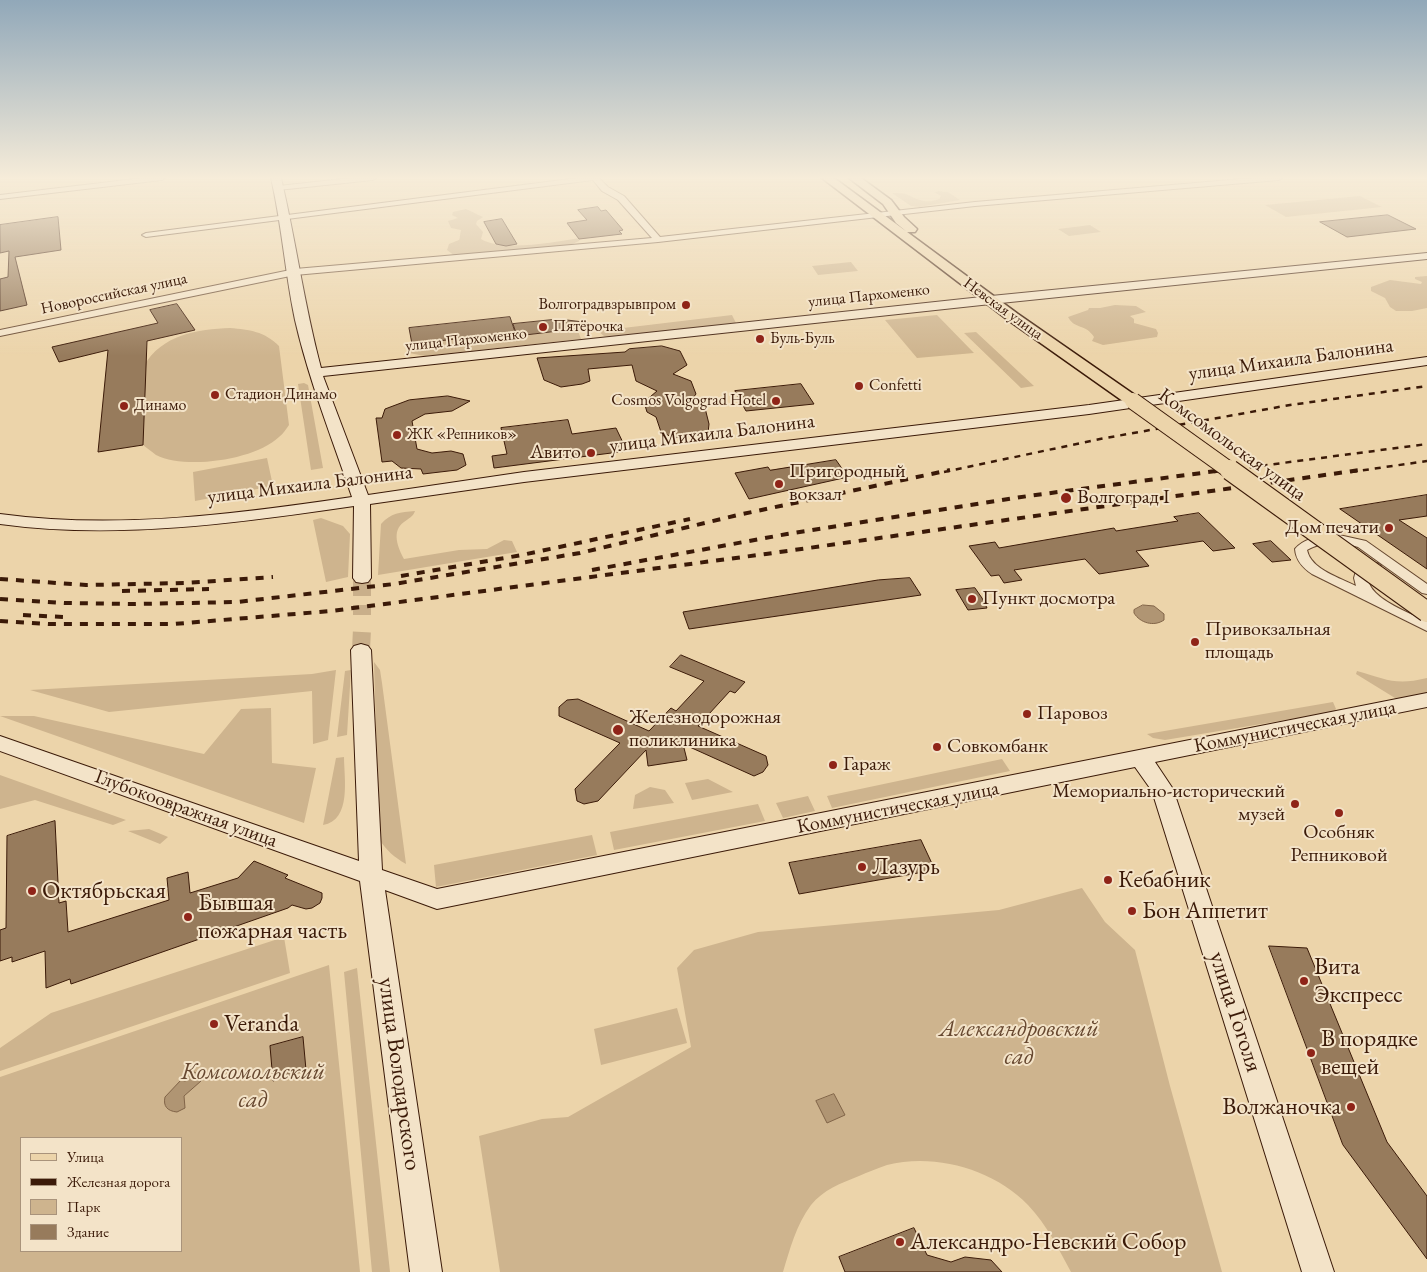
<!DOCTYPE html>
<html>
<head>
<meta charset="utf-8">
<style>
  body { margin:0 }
  #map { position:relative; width:1427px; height:1272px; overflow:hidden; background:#ecd4aa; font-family:"EB Garamond",serif }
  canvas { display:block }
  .legend { position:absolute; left:20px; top:1137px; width:162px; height:115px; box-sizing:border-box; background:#f3e3c8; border:1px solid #a9937b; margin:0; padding:6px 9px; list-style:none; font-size:15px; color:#3b1a08 }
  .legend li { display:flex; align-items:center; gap:10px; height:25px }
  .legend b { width:25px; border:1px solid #a9937b }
</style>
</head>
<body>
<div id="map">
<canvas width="1427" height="1272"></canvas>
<ul class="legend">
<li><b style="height:6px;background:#ecd4aa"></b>Улица</li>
<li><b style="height:6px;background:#3b1a08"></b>Железная дорога</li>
<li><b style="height:14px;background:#ceb48e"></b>Парк</li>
<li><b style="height:14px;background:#977b5c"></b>Здание</li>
</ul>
</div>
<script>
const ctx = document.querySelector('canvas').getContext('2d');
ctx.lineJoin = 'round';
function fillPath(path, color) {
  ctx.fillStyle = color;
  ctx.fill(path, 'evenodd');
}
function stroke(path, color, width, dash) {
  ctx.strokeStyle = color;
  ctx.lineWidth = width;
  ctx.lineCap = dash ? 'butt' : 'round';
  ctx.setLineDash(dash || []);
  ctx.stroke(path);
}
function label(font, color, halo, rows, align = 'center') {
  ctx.font = font + ' "EB Garamond",serif';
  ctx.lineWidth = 4;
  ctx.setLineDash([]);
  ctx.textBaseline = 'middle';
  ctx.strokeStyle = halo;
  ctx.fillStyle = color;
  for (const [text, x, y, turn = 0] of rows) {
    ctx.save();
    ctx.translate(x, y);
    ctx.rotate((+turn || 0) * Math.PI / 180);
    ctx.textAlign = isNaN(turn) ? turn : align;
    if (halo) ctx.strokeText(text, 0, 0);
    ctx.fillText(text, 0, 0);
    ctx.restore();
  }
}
fillPath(new Path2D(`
  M939 191 948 192 960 200 919 207 911 206 892 193C897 193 904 193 908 195 919 200 927 204 939 199L941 196 934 192Z
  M1360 196 1382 207 1286 217 1265 205Z
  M466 209 483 217 477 221 476 224 483 232 481 239C503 252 554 242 580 238L579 241 566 247 455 256 447 250 449 244C463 238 458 243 461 230L451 228 448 221 458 218 452 215 453 212Z
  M1090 225 1101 232 1069 236 1058 229Z
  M851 262 858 271 818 275 812 266Z
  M1427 276V308L1412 311H1396L1390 307 1385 298 1371 291V287L1390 280 1421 284 1422 282 1415 279V277Z
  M1115 305 1136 306 1146 312 1130 316 1134 319V323L1156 329 1158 333 1157 337 1103 345 1092 341 1094 337C1085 323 1075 330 1068 317L1088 310 1089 308H1100Z
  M732 315 736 323 612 337 604 336 598 331Z
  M937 315 974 353 917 358 885 320Z
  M230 328C250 330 264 331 279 346L289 425C286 429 283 434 279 437 255 460 186 470 156 455 152 452 147 448 143 445L144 366C161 335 198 329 230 328Z
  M574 330 578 331 581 339 425 356 409 353 407 349 412 344 515 332 517 336Z
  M976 332 1034 386 1021 388 964 333Z
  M304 383 308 385 323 468 311 470 298 384Z
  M267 458 273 486 195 501 193 472Z
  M415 511C413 517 409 518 404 522 391 531 398 548 404 559L459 550 487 549 504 540 512 541 517 552 378 575 381 524C391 513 400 512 415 511Z
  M321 518 343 526 350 534 348 577 326 582 313 520Z
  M374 662 380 670 382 683 406 864C394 857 387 851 379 839Z
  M336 670 328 740 313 744 312 691 109 712 30 690 312 674Z
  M351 670 347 735 337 737 345 671Z
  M1357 671C1386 679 1395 686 1427 678V695L1402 700 1395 698 1356 674Z
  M1333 702 1336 709 1334 712 1165 740 1153 738 1147 734Z
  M271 708 272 763 316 768 304 823 0 716H34L204 754 241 709Z
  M344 757C344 778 352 820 323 825L336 758Z
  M1002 759 1010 771 832 808 827 796Z
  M0 775 126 820 113 825 35 800 0 809Z
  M708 779 733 792 692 800 685 783Z
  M650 787 665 790 674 803 633 809 635 795Z
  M808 796 815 811 783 818 776 803Z
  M758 804 765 821 614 850 610 832Z
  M149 829 168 837 160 844 128 831Z
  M592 835 597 855 436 887 434 865Z
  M1082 888 1105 922 1135 950 1170 1086 1222 1272H1071C1058 1248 1047 1225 1028 1205 993 1169 935 1153 887 1165 878 1168 868 1172 859 1176 841 1183 823 1190 811 1205 796 1225 790 1249 783 1272H500L479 1136 542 1119 568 1117 691 1047 677 968 694 950 758 932 999 910Z
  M284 937 290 973 0 1071V1048L51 1013Z
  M329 965 360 1272H0V1077ZM21 1138H181V1251H21Z
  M357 968 390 1272H372L344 972Z
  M677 1008 687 1043 601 1065 594 1029Z`), '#ceb48e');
const water = new Path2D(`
  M1143 605 1154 606 1164 614V620C1154 627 1140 623 1134 613V610Z
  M194 1072 201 1076V1081L184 1096 185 1108 177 1112C167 1111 163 1106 165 1097L181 1080 185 1081Z
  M834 1094 845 1115 827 1123 816 1101Z`);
fillPath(water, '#b09573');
stroke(water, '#816448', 1);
const building = new Path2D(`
  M598 207 601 211 606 210 623 230 619 231 622 234 579 239 567 223 587 220 578 210Z
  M1388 215 1416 229 1347 237 1320 222Z
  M58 217 61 250 15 257 27 305 0 311V279L8 277 9 251 0 253V225Z
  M502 219 517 244 506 246 496 244 484 222Z
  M177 304 195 330 147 341 143 445 98 452 108 350 59 362 52 347 158 323 150 310Z
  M510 317 515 332 412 344 409 328Z
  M559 319 591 323V327L517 336 513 324Z
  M662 346 680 351 687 365 673 374 691 381 696 394 689 403 705 408 709 424 708 433 674 438 661 432 656 417 647 412 644 402 657 391 636 381 632 365 588 369 590 381 582 384 561 387 544 380 537 358 625 352 629 349Z
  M801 384 814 404 746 411 735 391Z
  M448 396 470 401 452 411 425 414 412 421 417 449 432 453 451 451 463 454 466 465 457 470 423 474 421 469 401 468 392 461 382 462 376 418H382L385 409 409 400Z
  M568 420 572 434 616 428 627 451 494 468 492 456 507 454 501 428Z
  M836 460 848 477 749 499 735 473 768 467 770 470Z
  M1427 495V516L1399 520 1427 538V569L1340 509Z
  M1199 513 1235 548 1213 551 1203 541 1136 551 1149 566 1099 574 1085 559 1014 570 1022 580 1004 583 999 575 991 576 969 546 995 542 999 548 1114 528 1116 531 1178 521 1174 517Z
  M1271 541 1291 560 1272 562 1253 544Z
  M910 578 921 595 689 629 683 612 878 580Z
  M975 588 982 598 987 608 968 610 956 590Z
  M681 655 745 682 735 693 730 691 698 726 766 756 768 765 763 772 754 776 683 744 687 760 648 766 646 750 598 801 584 804 577 801 575 789 620 743 559 716V707L567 700 578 699 649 731 671 708 676 711 704 681 670 667Z
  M55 821 59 903 66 901 68 932 169 900 167 878 188 872 190 893 238 878 254 861 288 875 285 878 322 893V898L320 903 312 908 306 909 292 905 288 908 71 984 70 979 46 988 45 951 12 962V957L0 961V930L6 928 7 836Z
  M921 840 935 870 799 894 789 863Z
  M1269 946 1307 948 1387 1142 1427 1196V1259L1343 1145Z
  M303 1037 306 1070 273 1081 270 1046Z
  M914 1228 927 1255 951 1262 965 1257 991 1260 1002 1272H845L839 1257Z`);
fillPath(building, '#977b5c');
stroke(building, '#3b1a08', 1);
stroke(new Path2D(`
  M362 578V615
  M361 650 362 629`), '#c9af8a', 18, [18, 9]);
const street = new Path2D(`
  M143 178H165L162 180 0 199V195Z
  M352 178H376L373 180 278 190 274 188 278 186Z
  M578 178H599L608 187 624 196 660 237 975 202 1253 178H1282L1279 180 975 206 658 242 295 275 0 336V330L295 269 652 238 618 200 602 191 593 180 146 237 142 235 146 233Z
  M1339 535 1366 541 1427 584V594L1422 593 1358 547C1341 541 1323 541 1307 550 1311 570 1341 578 1356 586L1354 578 1357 567 1375 563 1380 564 1381 567 1380 570 1368 573C1363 597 1409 612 1427 622V631L1312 574C1303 568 1296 561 1295 549 1305 537 1324 535 1339 535Z`);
const secondary = new Path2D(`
  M271 178H281C296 241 304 305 321 368L991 296 1427 253V259L991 304 323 376 368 495 524 472 1089 405 1427 357V365L1089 414 524 482 370 504 371 578 368 582 362 583 356 582 353 578 354 506C238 523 117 540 0 524V514C117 530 237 514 352 497 332 438 309 381 295 320 285 273 282 225 271 178Z
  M361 644 368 646 371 650 382 870 437 889 1427 693V707L1155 762 1173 789 1334 1272H1302L1152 791 1135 767 437 909 385 890 442 1272H410L360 881 0 751V736L359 861 351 650 354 646Z`);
const primary = new Path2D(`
  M822 178H834L1018 314 1139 398 1141 401 1139 404H1127L1008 320Z
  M849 178H861L891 200 904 217 917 229 915 232H907L896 223 883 204Z`);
stroke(street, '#674830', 2);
stroke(secondary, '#3b1a08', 2);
stroke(primary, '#3b1a08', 3);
fillPath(street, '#f3e3c8');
fillPath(secondary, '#f3e3c8');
fillPath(primary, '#ecd4aa');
stroke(new Path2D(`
  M944 472 1100 439 1290 405 1427 386
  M1214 472 1427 444
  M1351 472 1427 461`), '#3b1a08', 2.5, [6, 6]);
stroke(new Path2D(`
  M592 570 787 534 1028 496 1224 470
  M401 576 522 555 690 519
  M0 579 86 585 185 583 273 577
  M122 591 209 589
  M0 599 64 603 134 604 237 602 394 584 580 553 738 515 950 470
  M23 615 63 617
  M0 621 48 624H174L331 611 766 554 1360 470`), '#3b1a08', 4, [8, 8]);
const primaryBridgeFar1 = new Path2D(`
  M1133 401 1232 472`);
const primaryBridge = new Path2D(`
  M1230 470 1427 612`);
stroke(primaryBridgeFar1, '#3b1a08', 18, []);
stroke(primaryBridge, '#3b1a08', 22, []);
stroke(primaryBridgeFar1, '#ecd4aa', 16);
stroke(primaryBridge, '#ecd4aa', 20);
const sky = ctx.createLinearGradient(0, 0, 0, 356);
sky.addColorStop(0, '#91a8b9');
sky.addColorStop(0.5, '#f6ecd9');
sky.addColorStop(1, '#f6ecd900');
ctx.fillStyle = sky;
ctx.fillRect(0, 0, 1427, 356);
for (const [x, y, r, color] of [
  [686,305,5,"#8f2418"],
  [543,327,5,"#8f2418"],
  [760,339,5,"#8f2418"],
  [859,386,5,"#8f2418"],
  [215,395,5,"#8f2418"],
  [776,401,5,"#8f2418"],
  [124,406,5,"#8f2418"],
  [397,435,5,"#8f2418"],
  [591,453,5,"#8f2418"],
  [779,484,5,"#8f2418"],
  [1066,498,6,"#8f2418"],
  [1389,528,5,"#8f2418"],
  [972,599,5,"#8f2418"],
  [1195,642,5,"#8f2418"],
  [1027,714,5,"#8f2418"],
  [618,730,6,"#8f2418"],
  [937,747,5,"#8f2418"],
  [833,765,5,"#8f2418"],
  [1295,804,5,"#8f2418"],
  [1339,813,5,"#8f2418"],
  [862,867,5,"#8f2418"],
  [1108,880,5,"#8f2418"],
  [32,891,5,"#8f2418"],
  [1132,911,5,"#8f2418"],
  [188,917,5,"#8f2418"],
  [1304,981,5,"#8f2418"],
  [214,1024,5,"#8f2418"],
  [1311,1053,5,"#8f2418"],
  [1351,1107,5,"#8f2418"],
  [900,1242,5,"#8f2418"]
]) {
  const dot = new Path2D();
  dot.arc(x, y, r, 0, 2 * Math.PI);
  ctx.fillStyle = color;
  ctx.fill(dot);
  stroke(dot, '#f3e3c8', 2);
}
label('16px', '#3b1a08', '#f3e3c8', [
  ["Новороссийская улица",114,294,-12],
  ["улица Пархоменко",869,296,-6],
  ["Невская улица",1003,309,36],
  ["улица Пархоменко",466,340,-6]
]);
label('16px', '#3b1a08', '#f3e3c8', [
  ["Волгоградвзрывпром",676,305,"right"],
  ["Пятёрочка",553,327],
  ["Буль-Буль",770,339],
  ["Confetti",869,386],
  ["Стадион Динамо",225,395],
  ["Cosmos Volgograd Hotel",766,401,"right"],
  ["Динамо",134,406],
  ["ЖК «Репников»",407,435]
], 'left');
label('20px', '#3b1a08', '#f3e3c8', [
  ["улица Михаила Балонина",1291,360,-8],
  ["улица Михаила Балонина",712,434,-7],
  ["Комсомольская улица",1232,445,36],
  ["улица Михаила Балонина",310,485,-7],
  ["Коммунистическая улица",1295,727,-11],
  ["Коммунистическая улица",898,808,-11],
  ["Глубокоовражная улица",186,809,20]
]);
label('20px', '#3b1a08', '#f3e3c8', [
  ["Авито",581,453,"right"],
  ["Пригородный",789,472],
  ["вокзал",789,495],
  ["Волгоград I",1077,498],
  ["Дом печати",1379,528,"right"],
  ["Пункт досмотра",982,599],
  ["Привокзальная",1205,630],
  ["площадь",1205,653],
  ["Паровоз",1037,714],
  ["Железнодорожная",629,718],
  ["поликлиника",629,741],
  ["Совкомбанк",947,747],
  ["Гараж",843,765],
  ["Мемориально-исторический",1285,792,"right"],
  ["музей",1285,815,"right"],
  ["Особняк",1339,833,"center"],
  ["Репниковой",1339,856,"center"]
], 'left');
label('24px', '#3b1a08', '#f3e3c8', [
  ["Лазурь",872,867],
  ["Кебабник",1118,880],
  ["Октябрьская",42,891],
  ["Бывшая",198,903],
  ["пожарная часть",198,931],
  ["Бон Аппетит",1142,911],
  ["Вита",1314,967],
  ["Экспресс",1314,995],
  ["Veranda",224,1024],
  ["В порядке",1321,1039],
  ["вещей",1321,1067],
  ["Волжаночка",1341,1107,"right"],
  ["Александро-Невский Собор",910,1242]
], 'left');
label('24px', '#3b1a08', '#f3e3c8', [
  ["улица Гоголя",1235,1012,72],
  ["улица Володарского",399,1074,82]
]);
label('italic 24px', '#674830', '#f3e3c8', [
  ["Александровский",1019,1029],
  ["сад",1019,1057],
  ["Комсомольский",253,1072],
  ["сад",253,1100]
]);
</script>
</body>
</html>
